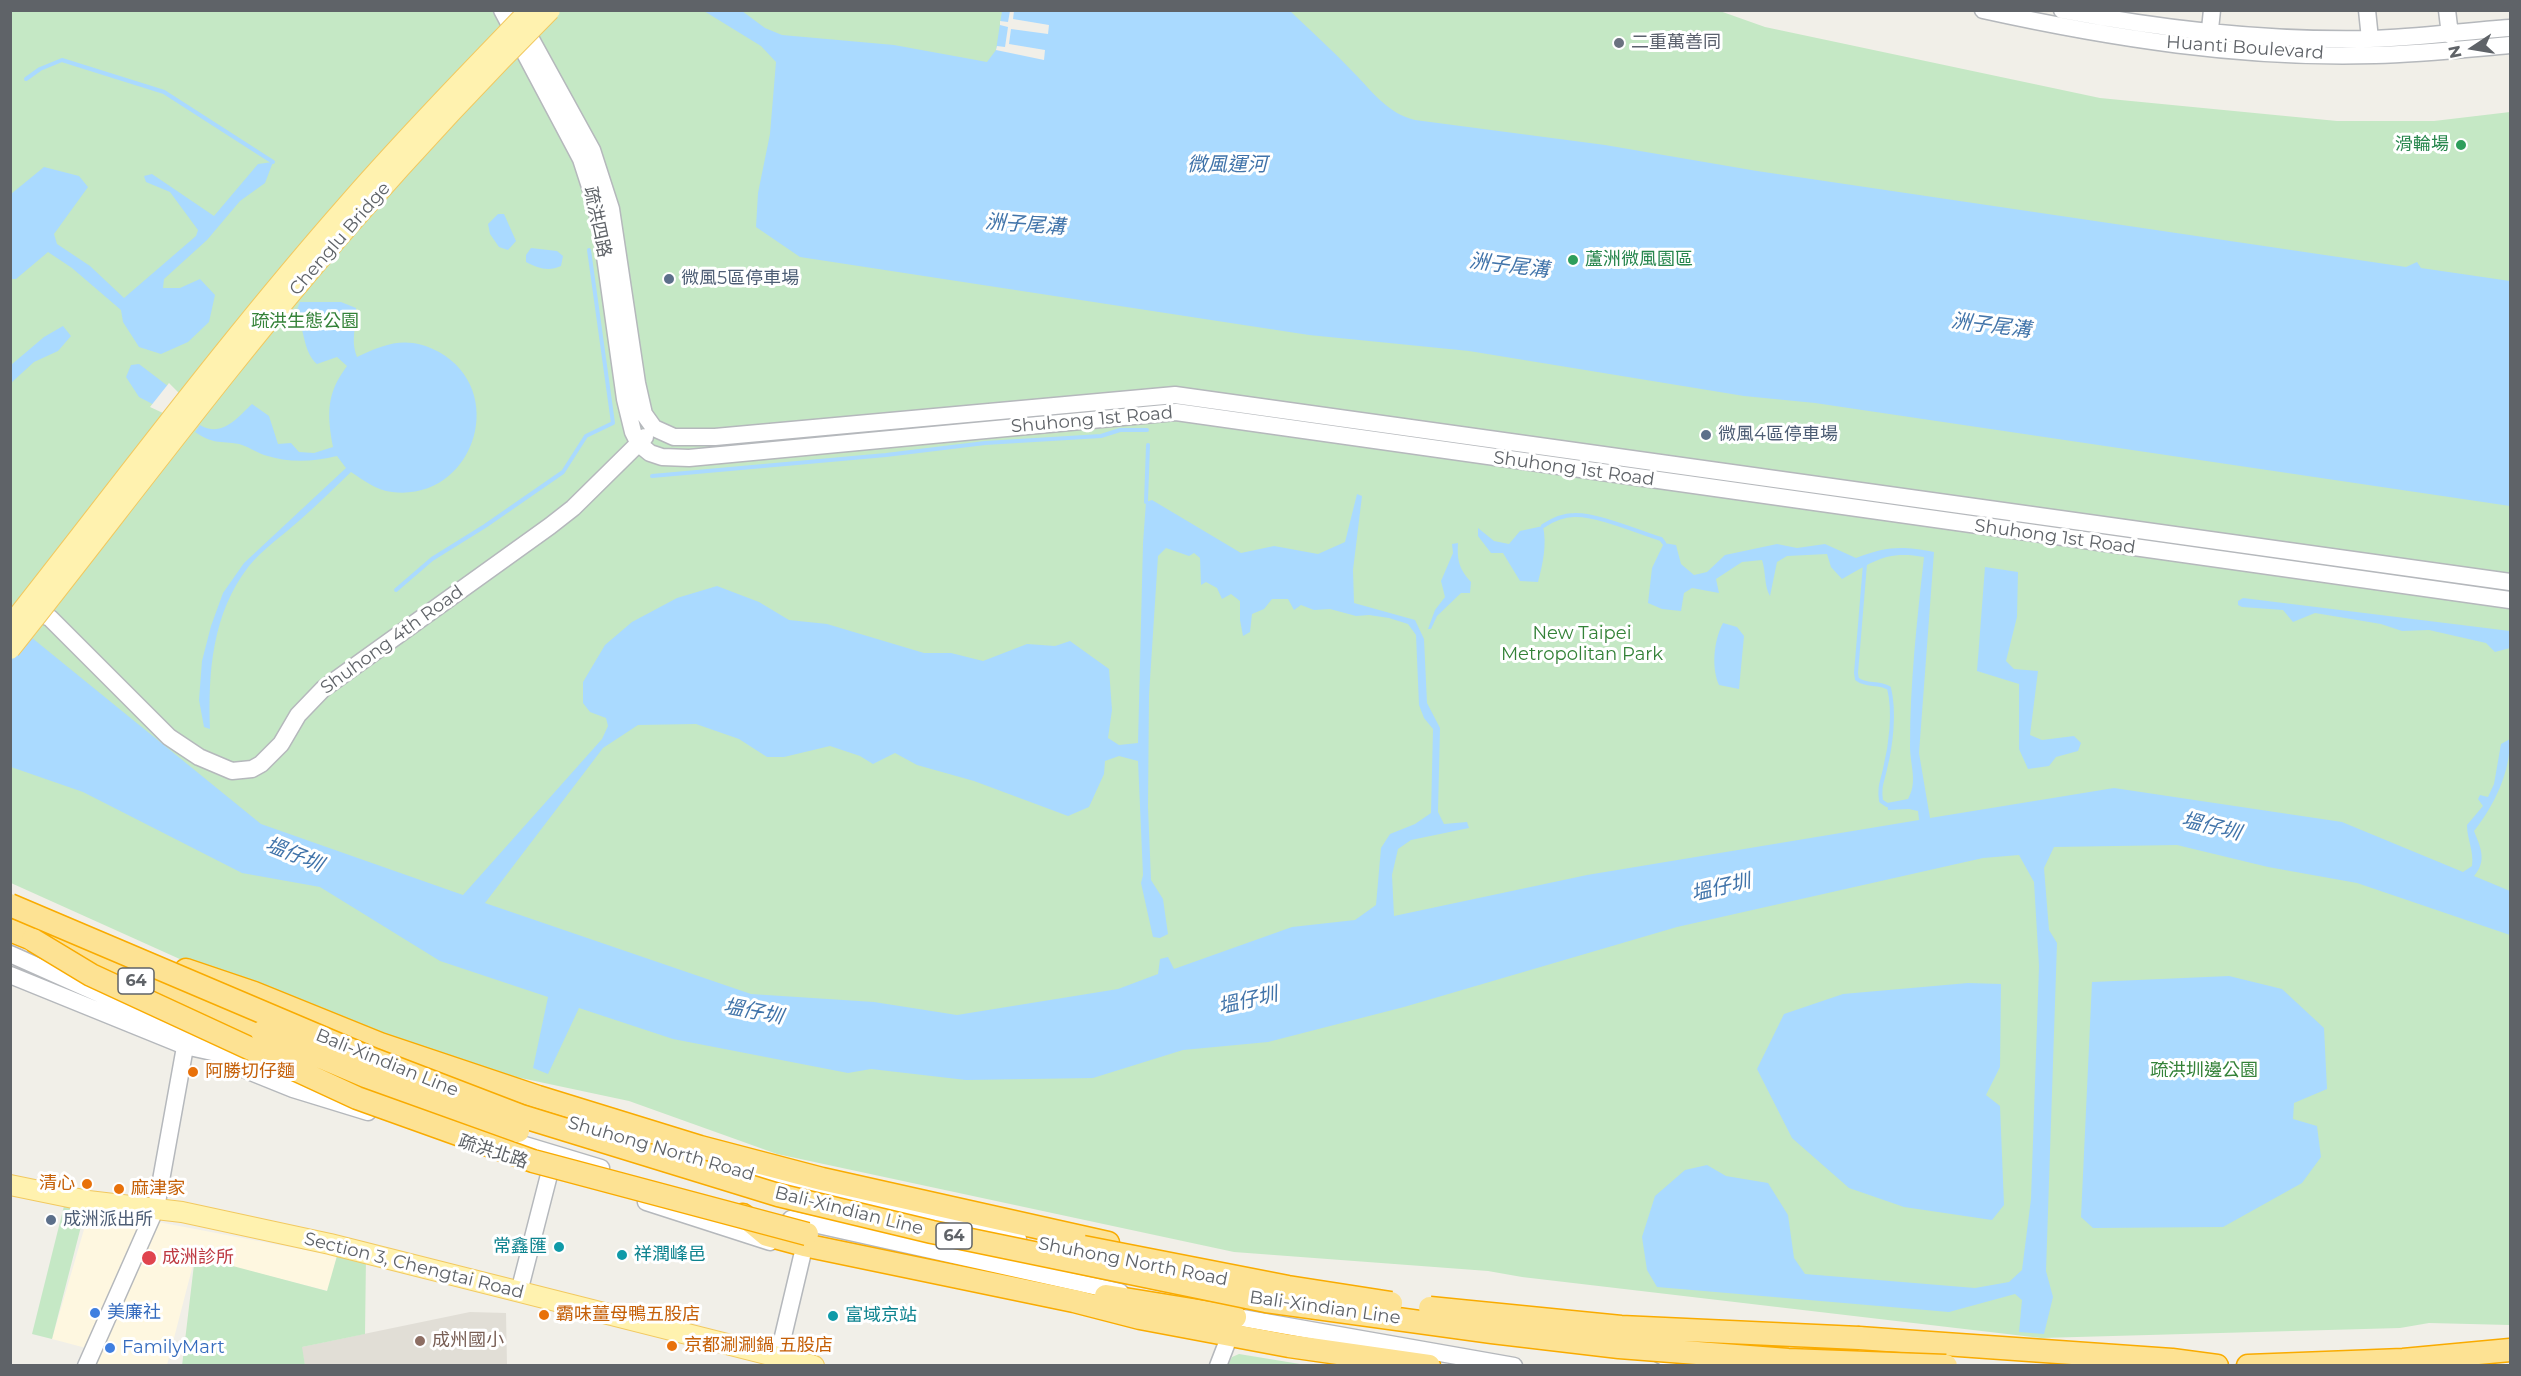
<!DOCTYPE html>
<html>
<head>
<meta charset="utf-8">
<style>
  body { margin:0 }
  #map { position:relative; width:2521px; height:1376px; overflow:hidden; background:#f1efe8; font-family:Montserrat,sans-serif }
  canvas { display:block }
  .frame { position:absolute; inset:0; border:12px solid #5f6368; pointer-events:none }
  .north { position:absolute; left:2443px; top:18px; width:60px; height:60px; -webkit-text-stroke:4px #fff; paint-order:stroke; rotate:258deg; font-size:16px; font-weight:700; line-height:24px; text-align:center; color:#5f6368 }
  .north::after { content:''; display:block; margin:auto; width:21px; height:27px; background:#5f6368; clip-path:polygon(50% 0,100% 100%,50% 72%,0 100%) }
</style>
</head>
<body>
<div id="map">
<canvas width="2521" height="1376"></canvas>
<div class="frame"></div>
<div class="north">N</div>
</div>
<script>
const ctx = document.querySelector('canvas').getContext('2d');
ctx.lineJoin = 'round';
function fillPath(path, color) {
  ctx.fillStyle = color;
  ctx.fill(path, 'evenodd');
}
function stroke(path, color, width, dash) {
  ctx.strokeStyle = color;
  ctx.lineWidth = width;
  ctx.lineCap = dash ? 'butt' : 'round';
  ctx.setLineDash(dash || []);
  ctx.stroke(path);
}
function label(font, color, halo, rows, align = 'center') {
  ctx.font = font + ' Montserrat,"Noto Sans TC",sans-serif';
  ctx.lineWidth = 6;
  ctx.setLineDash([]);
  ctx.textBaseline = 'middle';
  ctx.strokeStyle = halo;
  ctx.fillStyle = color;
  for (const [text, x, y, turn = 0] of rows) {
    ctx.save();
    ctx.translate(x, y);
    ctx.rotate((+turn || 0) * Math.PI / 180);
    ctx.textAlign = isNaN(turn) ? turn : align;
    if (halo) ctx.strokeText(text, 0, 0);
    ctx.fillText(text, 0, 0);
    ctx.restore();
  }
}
fillPath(new Path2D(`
  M90 1209 337 1256 328 1291 195 1257 167 1365H96L101 1352 52 1339Z`), '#fef7e0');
fillPath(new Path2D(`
  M470 1312 506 1313 507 1365H305L301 1347Z`), '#e1ded6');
fillPath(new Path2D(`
  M1717 10 1765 27 2100 98 2337 121H2434L2510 112V1325L2429 1323 2400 1328 2041 1338 1522 1277 1488 1271 1234 1252 777 1154 629 1101 502 1074 213 974 11 883V11Z
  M65 1202 86 1207 52 1339 32 1334Z
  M195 1256 327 1291 337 1256H366L365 1334 302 1347 305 1365 182 1366Z
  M1239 1354 1306 1365H1228L1232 1357Z`), '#c5e8c5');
fillPath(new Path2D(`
  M704 11H742L765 28 782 35 894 45 987 62 996 50 1002 11H1290C1311 31 1333 51 1354 73 1373 92 1387 113 1415 120L1605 145 1757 171 2406 267 2417 262 2421 268 2510 281V506L1815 403 1744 396 1469 351 1309 335 800 257 756 227 758 193 770 134 776 62 761 46Z
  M273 162 265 183 240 201 207 240 164 279 163 288H180L200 279 215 295 209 322 188 342 161 354 139 347 123 322 121 310 72 268 48 252 16 279H11V194L44 167 79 176 88 187 54 234 57 244 90 266 124 298 196 236 198 230 170 192 146 182 144 176 152 174 214 216 258 164Z
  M498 214H504L516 241 508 250 499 247 490 234 488 224Z
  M531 248 557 251 563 256 561 266C548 272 538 268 526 262V255Z
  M300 302H341L356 308C357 328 350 338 357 357 386 343 408 335 439 352 510 392 473 502 392 492 376 490 363 480 351 472 334 488 317 505 300 520 283 535 263 549 249 566 212 613 208 673 210 729L204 727 199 700 202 661 211 626 223 593 244 563 346 468 337 456C312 462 289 463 264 455 256 452 247 446 239 444 220 441 212 444 195 432L200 425C222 438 237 418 252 404L269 416 278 444 291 443 299 452 314 453 333 447C327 414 326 394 347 366L337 357 317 364C303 352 305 330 296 312Z
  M63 326 71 336 58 351 34 362 11 383V365L44 337Z
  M139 364 177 393 164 410 139 397 126 377 131 365Z
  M1357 494 1362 496 1353 570 1354 603 1415 620 1424 639 1427 703 1440 728 1438 812 1444 824 1467 822 1469 828 1411 840 1398 849 1392 875 1394 916 1587 875 1919 820 1918 811 1909 809 1888 810 1887 803 1908 799C1918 782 1910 765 1910 746 1910 683 1917 620 1924 557 1886 550 1873 562 1842 579L1831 567 1827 554 1787 556 1777 562 1770 596C1764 586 1766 572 1762 560L1742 562 1716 579 1719 593 1692 588 1684 593 1681 611 1662 609 1648 603 1652 568 1664 543 1676 545 1681 564 1694 575 1707 572 1725 555 1777 544 1797 548 1825 544 1856 558C1888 546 1901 546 1934 552L1919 753 1930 818 2114 788 2342 822 2463 872 2472 866C2474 850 2467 840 2467 825L2483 806 2478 799 2480 795 2488 797 2494 784 2501 744 2510 739C2510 773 2495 804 2474 831 2481 848 2487 861 2474 876L2510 891V935L2357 883 2268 867 2177 845 2054 847 2044 868 2049 930 2057 943 2046 1271 2053 1297 2044 1334 2019 1332 2022 1300 2015 1294 1949 1312 1657 1287 1647 1270 1642 1237 1655 1196 1685 1170 1707 1165 1726 1176 1768 1183 1788 1215 1794 1258 1805 1274 1975 1288 2009 1282 2022 1270 2031 1199 2039 966 2034 882 2019 855 1983 858 1677 927 1404 1007 1268 1042 1183 1050 1093 1078 966 1080 871 1069 848 1073 673 1039 579 1008 548 1074 533 1068 548 997 440 961 320 887 242 873 83 792 11 767 10 620 261 824 463 895 602 739 608 726 606 718 590 712 583 703V682L605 645 632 622 677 598 717 586 759 602 789 620 827 624 924 653H951L983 661 1027 644 1055 646 1070 641 1109 669 1112 710 1108 738 1119 745 1138 743 1143 543 1146 502 1152 500 1241 553 1274 546 1318 554 1345 542ZM1166 548 1189 556 1194 553 1200 558 1201 585 1206 582 1217 588 1222 599 1231 594 1240 601V620L1243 636 1250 632 1252 614 1264 609 1272 599H1288L1294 610 1301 605 1314 610 1330 609 1356 616 1369 615 1389 618 1408 624 1416 635 1419 705 1424 718 1433 729 1431 813 1415 824 1390 834 1381 848 1376 905 1355 920 1292 927 1174 969 1168 957 1160 959 1158 974 1118 989 957 1015 874 1002 751 994 485 903 603 748 638 725 696 724 739 739 767 757H784L830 746 860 756 873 764 895 753 917 765 974 781 1068 816 1089 807 1104 774 1105 761 1119 756 1138 761 1143 875 1141 883 1153 937 1160 938 1168 934 1163 899 1151 880 1148 807 1149 695 1158 556Z
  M1543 526C1547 545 1543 563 1538 582L1520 581 1503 553H1491L1478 536V528L1494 541 1509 544 1520 531Z
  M1458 543C1457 560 1459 569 1471 582L1470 593H1461L1437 616 1431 629H1428L1435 610 1445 597 1441 581 1453 553 1452 544Z
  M1985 567 2018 572 2017 617 2006 661 2014 669 2038 671 2030 735 2042 740 2074 736 2081 743 2078 751 2056 757 2049 766 2028 769 2019 749V684L1977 671Z
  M2243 598 2510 631V648L2495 652 2486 643 2429 630 2402 631 2381 624 2315 613 2293 622 2283 610 2242 607 2238 605V601Z
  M1723 623 1737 627 1744 636 1739 689 1719 685C1711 667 1714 640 1723 623Z
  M2229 976 2282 989 2324 1028 2327 1089 2294 1103 2293 1119 2317 1126 2321 1157 2302 1183 2223 1227 2093 1228 2081 1217 2092 982Z
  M1968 983 2001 984 2000 1067 1986 1095 2000 1106 2004 1205 1992 1220 1904 1207 1849 1188 1792 1138 1757 1069 1784 1014 1843 994Z`), '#aadaff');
fillPath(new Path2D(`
  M1010 11H1014L1013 19 1049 25 1048 34 1011 29 1009 44 1045 50 1044 60 996 50 997 46 1005 47 1008 27 1000 25V21L1008 22Z
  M169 383 180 394 163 413 150 407Z`), '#f1efe8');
stroke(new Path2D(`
  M26 79 40 69 62 60 164 92 273 162
  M652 476 886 455 985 443 1101 436 1120 430H1147
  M1146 502 1148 445
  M1543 526C1552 520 1563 515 1574 515 1597 514 1638 532 1661 539L1664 543
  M1865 564 1856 673 1857 679C1867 687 1877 681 1889 688 1895 712 1891 745 1885 769 1882 783 1879 786 1881 801L1887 805
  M396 590 432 559 485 526 563 472 586 436 613 423 589 250`), '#aadaff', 4);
const minor = new Path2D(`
  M502 10 581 159 593 196 601 228 625 399 633 432 639 444 650 453 662 457 689 458 1176 412 2510 600
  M515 10 592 150 611 209 637 383 644 414 654 428 674 437H715L1175 395 2510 582
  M1983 10C2110 38 2243 59 2375 55 2420 54 2465 49 2510 45
  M2062 10C2161 29 2270 41 2370 39 2417 38 2464 31 2510 28
  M2367 10 2370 39
  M2447 10 2450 35
  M2209 39 2212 10
  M29 617 37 613 50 618 169 737 199 757 232 771 252 769 261 764 281 744 298 715 323 689 550 526 573 508 645 437
  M10 954 187 1033 211 1036
  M10 975 185 1046 267 1064
  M231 1064 293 1089 368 1112
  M336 1078 405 1104
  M485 1133 601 1168
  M742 1174 1018 1239
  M646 1202 770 1242
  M791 1219 1120 1292
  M519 1292 550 1171
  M1225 1315 1514 1366
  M1654 1351 1679 1366
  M86 1366 156 1208 187 1036
  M776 1366 803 1252
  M1218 1366 1228 1340`);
const major = new Path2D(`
  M10 1185 88 1201 182 1212 330 1244 814 1366`);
const highway = new Path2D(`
  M10 930 262 1032
  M186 970 254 993 380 1044 538 1097 700 1147 822 1179 1108 1243
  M743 1215 767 1235 804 1245 1074 1301 1140 1318 1289 1346 1429 1366
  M1106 1296 1235 1317
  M1859 1338 2172 1360 2217 1366
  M2248 1366 2403 1360 2510 1350`);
stroke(minor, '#b5b8bc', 19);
stroke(major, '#f2c960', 22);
stroke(highway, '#f9ab00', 25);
stroke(minor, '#fff', 16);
stroke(major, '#fff2af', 20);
stroke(highway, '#fde293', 22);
const majorBridge = new Path2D(`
  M10 626C122 484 230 338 350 202 408 136 469 73 530 10
  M10 649C123 507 231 360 351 223 415 150 481 79 550 10`);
const highwayBridge = new Path2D(`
  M10 905 375 1060 521 1116 778 1195 932 1232 1266 1301 1492 1332 1619 1347 1788 1360 1946 1366
  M33 940 91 975 357 1098 533 1161 807 1234
  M262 1032 365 1076 518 1131
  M1083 1247 1288 1287 1391 1303
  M1430 1308 1621 1327 1859 1338`);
stroke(majorBridge, '#f2c960', 22, []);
stroke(highwayBridge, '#f9ab00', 25, []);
stroke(majorBridge, '#fff2af', 20);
stroke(highwayBridge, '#fde293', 22);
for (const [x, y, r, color] of [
  [1619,43,6,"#6b7280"],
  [2461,145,6,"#2e9e5b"],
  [1573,260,6,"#2e9e5b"],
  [669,279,6,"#5c6f8a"],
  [1706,435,6,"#5c6f8a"],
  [193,1072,6,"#e8710a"],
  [87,1184,6,"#e8710a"],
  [119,1189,6,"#e8710a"],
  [51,1220,6,"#5c6f8a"],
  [559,1247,6,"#0f9aa8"],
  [622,1255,6,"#0f9aa8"],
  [149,1258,8,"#e0444e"],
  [95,1313,6,"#3f7fe0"],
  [544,1315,6,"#e8710a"],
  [833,1316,6,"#0f9aa8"],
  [420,1341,6,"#8d6e63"],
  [672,1346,6,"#e8710a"],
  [110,1348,6,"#3f7fe0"]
]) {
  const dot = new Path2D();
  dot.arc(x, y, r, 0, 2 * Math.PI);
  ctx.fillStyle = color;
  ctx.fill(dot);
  stroke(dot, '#fff', 2);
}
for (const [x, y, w] of [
  [136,981,36],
  [954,1236,36]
]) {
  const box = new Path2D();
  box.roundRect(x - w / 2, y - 13, w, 26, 4.5);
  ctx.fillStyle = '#fff';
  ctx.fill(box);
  stroke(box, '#5f6368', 1.5);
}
label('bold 16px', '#5f6368', null, [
  ["64",136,981],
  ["64",954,1236]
]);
label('18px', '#5b616d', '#fff', [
  ["二重萬善同",1631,43]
], 'left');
label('18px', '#5f6368', '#fff', [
  ["Huanti Boulevard",2245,48,4],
  ["疏洪四路",597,222,78],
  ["Chenglu Bridge",340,239,-49],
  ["Shuhong 1st Road",1092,420,-5],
  ["Shuhong 1st Road",1574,469,8],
  ["Shuhong 1st Road",2055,537,8],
  ["Shuhong 4th Road",392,640,-36],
  ["Bali-Xindian Line",387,1063,22],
  ["Shuhong North Road",661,1149,16],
  ["疏洪北路",493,1152,18],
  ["Bali-Xindian Line",849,1211,14],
  ["Shuhong North Road",1133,1262,11],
  ["Section 3, Chengtai Road",414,1266,14],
  ["Bali-Xindian Line",1325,1308,8]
]);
label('18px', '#27864d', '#fff', [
  ["滑輪場",2449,145],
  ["蘆洲微風園區",1585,260,"left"]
], 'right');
label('18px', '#4e5e75', '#fff', [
  ["微風5區停車場",681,279],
  ["微風4區停車場",1718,435],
  ["成洲派出所",63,1220]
], 'left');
label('18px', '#348238', '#fff', [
  ["疏洪生態公園",305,322],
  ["New Taipei",1582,634],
  ["Metropolitan Park",1582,655],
  ["疏洪圳邊公園",2204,1071]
]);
label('18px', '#c56008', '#fff', [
  ["阿勝切仔麵",205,1072],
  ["清心",75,1184,"right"],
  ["麻津家",131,1189],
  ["霸味薑母鴨五股店",556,1315],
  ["京都涮涮鍋 五股店",684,1346]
], 'left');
label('18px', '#0d838f', '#fff', [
  ["常鑫匯",547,1247,"right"],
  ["祥潤峰邑",634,1255],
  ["富域京站",845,1316]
], 'left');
label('18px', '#be3a42', '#fff', [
  ["成洲診所",162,1258]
], 'left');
label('18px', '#366cbe', '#fff', [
  ["美廉社",107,1313],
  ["FamilyMart",122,1348]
], 'left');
label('18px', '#785e54', '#fff', [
  ["成州國小",432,1341]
], 'left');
label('italic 20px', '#4174aa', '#fff', [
  ["微風運河",1227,165],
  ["洲子尾溝",1025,225,4],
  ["洲子尾溝",1509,266,7],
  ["洲子尾溝",1991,326,7],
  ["塭仔圳",2211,827,14],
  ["塭仔圳",294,855,22],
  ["塭仔圳",1721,888,-13],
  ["塭仔圳",1248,1001,-13],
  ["塭仔圳",753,1012,11]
]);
</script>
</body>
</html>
